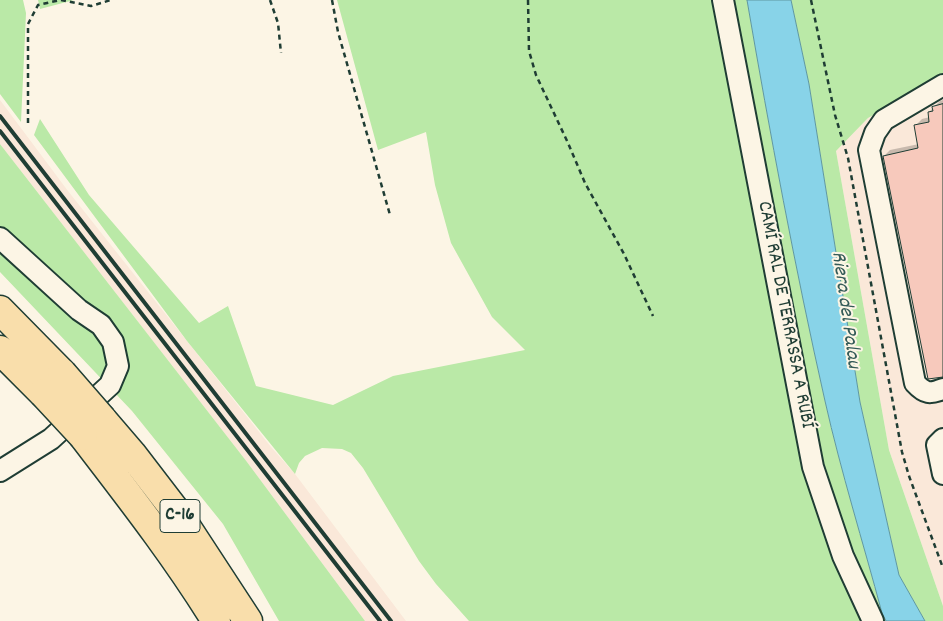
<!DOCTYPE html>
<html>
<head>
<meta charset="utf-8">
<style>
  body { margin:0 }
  canvas { display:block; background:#fcf5e5 }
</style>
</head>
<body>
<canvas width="943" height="621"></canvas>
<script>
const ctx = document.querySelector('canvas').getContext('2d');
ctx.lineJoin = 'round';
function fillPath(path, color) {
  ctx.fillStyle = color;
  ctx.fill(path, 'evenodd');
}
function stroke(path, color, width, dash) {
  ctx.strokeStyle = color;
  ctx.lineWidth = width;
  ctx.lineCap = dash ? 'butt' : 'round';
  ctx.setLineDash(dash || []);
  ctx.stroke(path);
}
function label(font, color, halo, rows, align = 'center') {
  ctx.font = font + ' Dekko,sans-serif';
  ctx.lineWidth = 4;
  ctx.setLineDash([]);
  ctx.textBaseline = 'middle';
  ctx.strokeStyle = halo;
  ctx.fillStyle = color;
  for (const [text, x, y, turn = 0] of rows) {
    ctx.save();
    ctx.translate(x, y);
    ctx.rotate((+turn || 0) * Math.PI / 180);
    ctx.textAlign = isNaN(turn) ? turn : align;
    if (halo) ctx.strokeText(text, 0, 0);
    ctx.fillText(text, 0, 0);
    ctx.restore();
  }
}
fillPath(new Path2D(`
  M943 76V606L889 450 836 151 868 118Z
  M0 100 68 191 271 447 295 474 406 621H365L247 462 0 144Z`), '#fae8d9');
fillPath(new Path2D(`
  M0 0H23L26 13 21 122 0 94Z
  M38 0H74L40 9Z
  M337 0H747C770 134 795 268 825 401 841 472 863 542 882 613L886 621H469L436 584 419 561 363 468 351 453 342 449 322 448 305 456 299 463 295 474 187 341 34 135 40 119 89 195 199 323 228 306 256 386 333 405 393 376 525 350 492 317 451 243 435 185 426 132 378 150Z
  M791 0H943V76L868 118 836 151 889 450 943 606V621H925L899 575 860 402 809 84Z
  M0 144 247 462 365 621H279L223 524 132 411 0 272Z`), '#bae9a7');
const water = new Path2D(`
  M747 0H791L809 84 860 402 899 575 925 621H886L882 613C863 542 841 472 825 401 795 268 770 134 747 0Z`);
fillPath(water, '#88d3e8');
stroke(water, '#5e97a0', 1);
fillPath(new Path2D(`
  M943 100V375L884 156 890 150 919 144 915 126 922 119 930 117 929 112 940 101Z`), '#0003');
const building = new Path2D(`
  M943 104V377L928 379 883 156 918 148 914 125 929 122 928 112 933 111 932 107Z`);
fillPath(building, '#f7c9bc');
stroke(building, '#1f3d34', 1);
const minor = new Path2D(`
  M723 0 813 467 843 556 873 621
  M943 85 884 120 875 133 869 150 915 383C925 394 930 394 943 389
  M0 238 79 310 101 325 113 342 118 366 110 385 51 439 0 471
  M943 439 937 445 943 474`);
const highway = new Path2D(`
  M0 310 62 373
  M0 350 43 393
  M102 419 132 454 178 514 248 621
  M83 436C129 496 176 556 216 621`);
stroke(minor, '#1f3d34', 24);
stroke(highway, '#1f3d34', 31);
stroke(new Path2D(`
  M61 0 91 6 111 0
  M270 0 278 23 281 53
  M332 0 338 32 390 215
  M528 0 529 51 536 75 568 143 585 183 624 254 653 316
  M811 0 835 115 848 158 902 452 909 476 943 568
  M28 123V24L38 5 60 0`), '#1f3d34', 2.5, [5, 4]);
stroke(minor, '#fcf5e5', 20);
stroke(highway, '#f9deab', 28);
stroke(new Path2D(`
  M0 116 391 621
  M0 131 380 621`), '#1f3d34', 4);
const highwayBridge = new Path2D(`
  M62 373 102 419
  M43 393 83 436`);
stroke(highwayBridge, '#1f3d34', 31, []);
stroke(highwayBridge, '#f9deab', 28);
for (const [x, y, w] of [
  [180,516,40]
]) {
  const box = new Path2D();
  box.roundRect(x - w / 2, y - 16.5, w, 33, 4);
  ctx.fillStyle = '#fcf5e5';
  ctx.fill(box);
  stroke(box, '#1f3d34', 1);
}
label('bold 19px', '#1f3d34', null, [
  ["C-16",180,516]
]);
label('20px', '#1f3d34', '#fcf5e5', [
  ["CAMÍ RAL DE TERRASSA A RUBÍ",784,315,79]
]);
label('italic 21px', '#345b58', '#fcf5e5', [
  ["Riera del Palau",844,310,82]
]);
</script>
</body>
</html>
